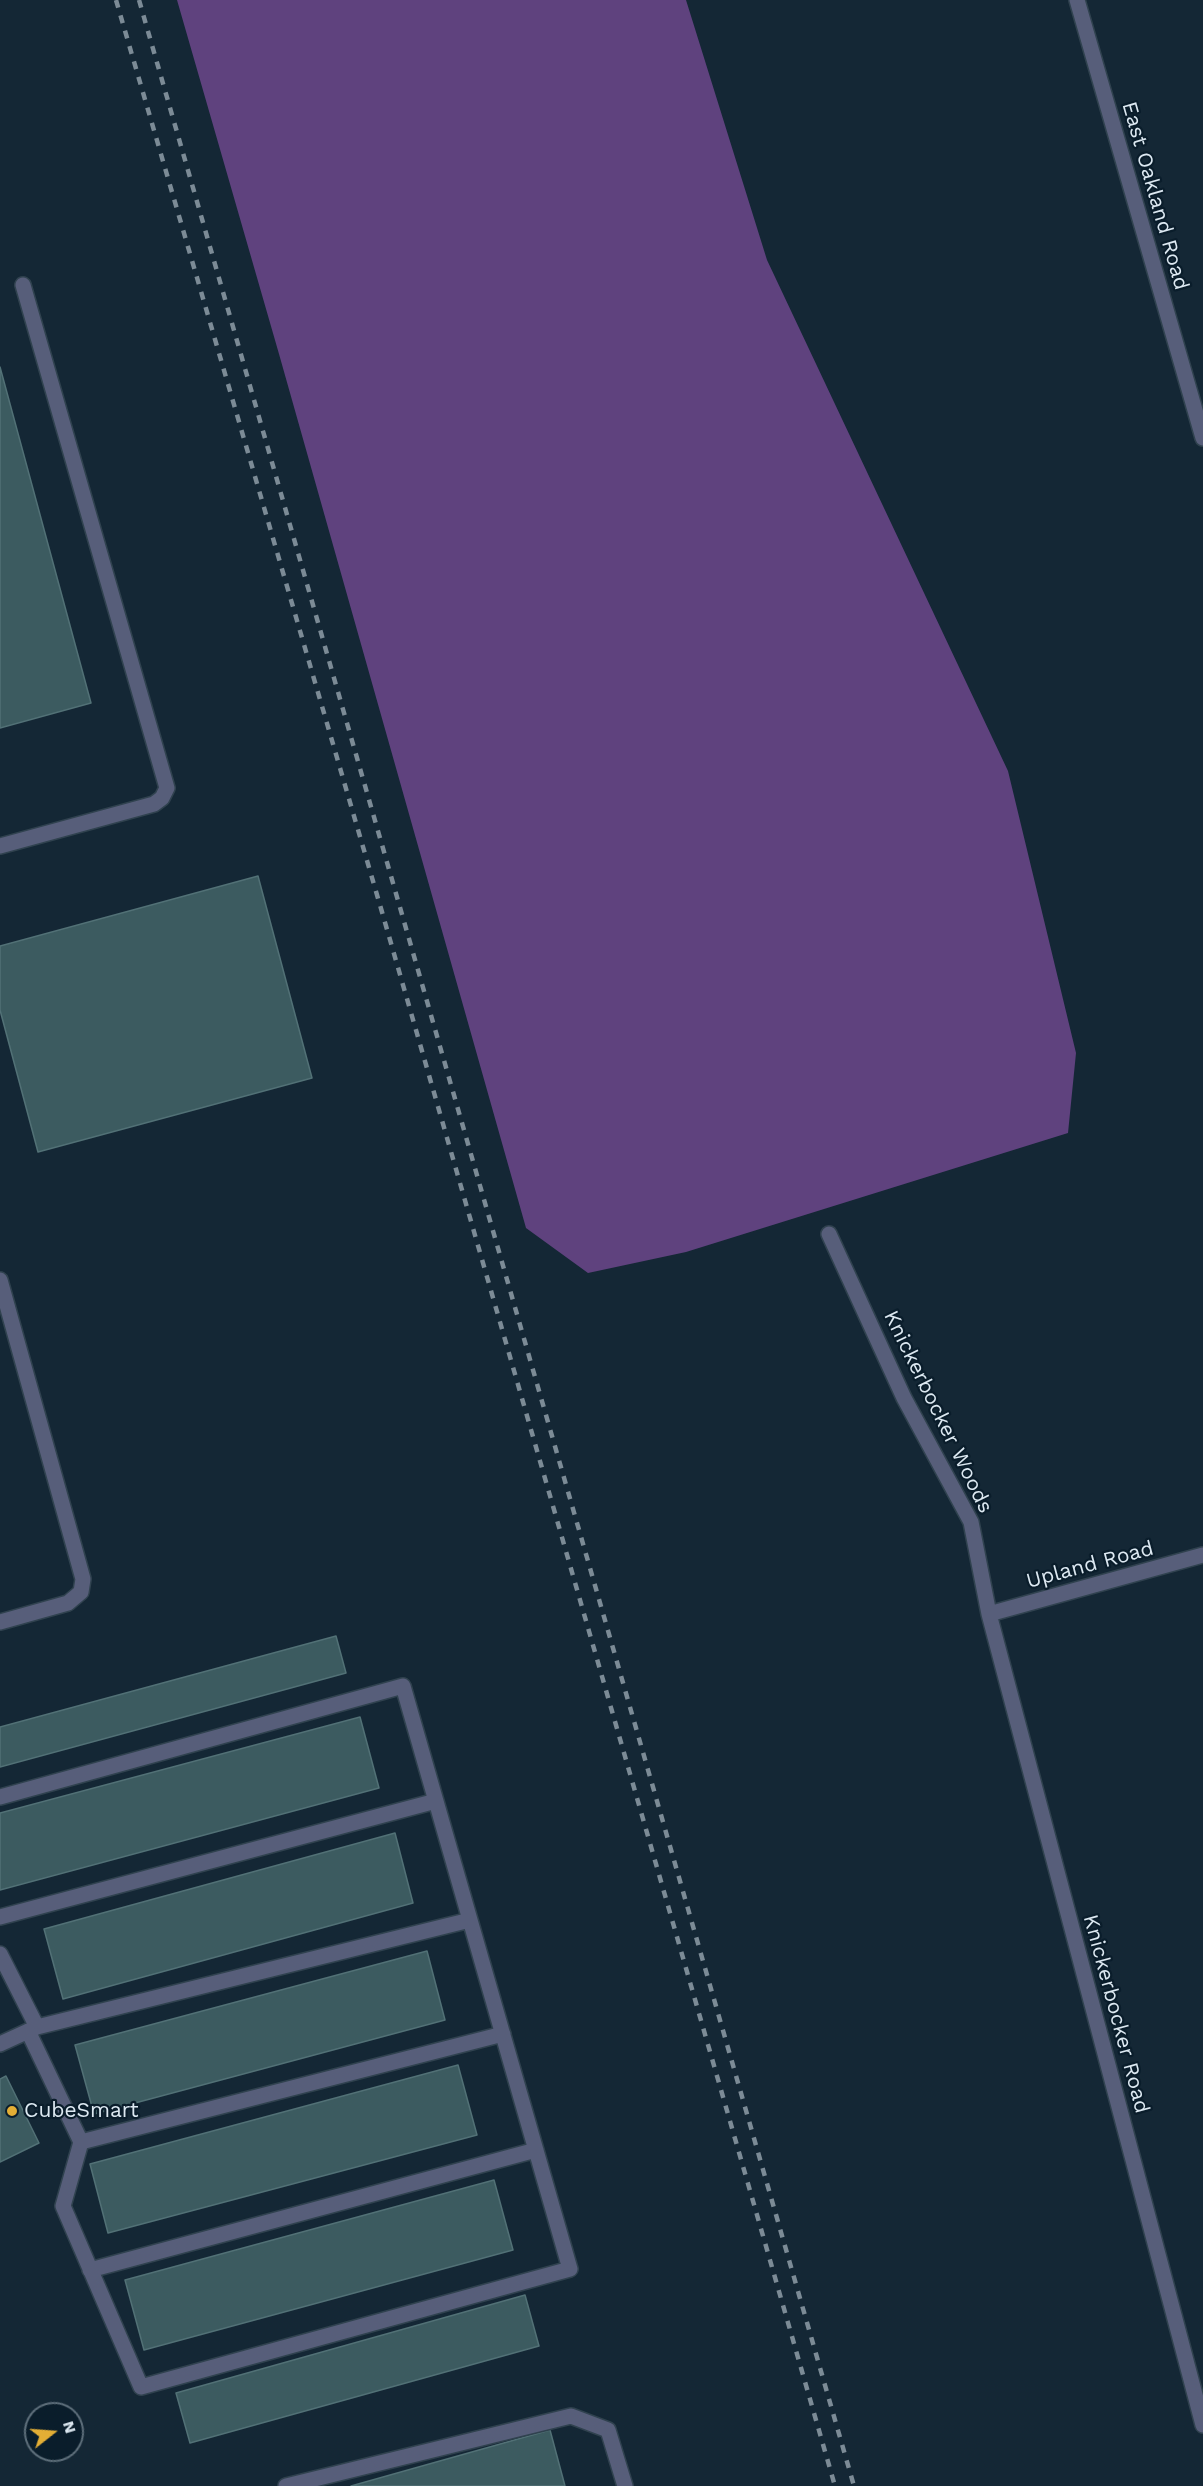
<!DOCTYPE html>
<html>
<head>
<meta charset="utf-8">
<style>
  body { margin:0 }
  #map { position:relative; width:1203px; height:2486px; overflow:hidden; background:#142735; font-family:"Work Sans",sans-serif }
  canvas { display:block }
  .north { position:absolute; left:24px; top:2402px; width:60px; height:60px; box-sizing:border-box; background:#0a1d2b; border:2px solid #5e6f7b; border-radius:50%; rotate:73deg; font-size:16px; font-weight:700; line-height:24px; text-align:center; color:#dde9f2 }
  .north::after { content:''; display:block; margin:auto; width:21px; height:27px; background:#e3ae35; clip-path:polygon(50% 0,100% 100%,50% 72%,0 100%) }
</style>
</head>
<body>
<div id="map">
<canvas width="1203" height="2486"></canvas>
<div class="north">N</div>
</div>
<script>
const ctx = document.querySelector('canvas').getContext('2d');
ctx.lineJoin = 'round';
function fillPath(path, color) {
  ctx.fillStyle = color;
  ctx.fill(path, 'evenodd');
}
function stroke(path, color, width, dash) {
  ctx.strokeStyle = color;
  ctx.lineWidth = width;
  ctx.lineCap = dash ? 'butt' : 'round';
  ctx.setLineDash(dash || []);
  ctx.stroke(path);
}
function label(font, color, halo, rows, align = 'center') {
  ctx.font = font + ' "Work Sans",sans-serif';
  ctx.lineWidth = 4.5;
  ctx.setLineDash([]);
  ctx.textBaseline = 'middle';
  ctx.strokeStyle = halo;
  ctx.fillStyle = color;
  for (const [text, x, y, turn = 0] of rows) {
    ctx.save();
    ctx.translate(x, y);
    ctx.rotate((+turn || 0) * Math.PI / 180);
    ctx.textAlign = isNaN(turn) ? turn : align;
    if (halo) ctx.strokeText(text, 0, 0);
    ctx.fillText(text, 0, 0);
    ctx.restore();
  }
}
fillPath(new Path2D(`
  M177 0H686L767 260 1008 771 1076 1053 1068 1133 686 1252 588 1273 526 1228 279 354Z`), '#5f427e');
const building = new Path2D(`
  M0 367 91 703 0 728Z
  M258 876 312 1078 38 1152 0 1010V946Z
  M336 1636 346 1673 0 1767V1727Z
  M360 1717 379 1788 0 1890V1813Z
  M395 1833 413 1903 63 1999 44 1929Z
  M427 1951 445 2020 94 2114 75 2045Z
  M458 2065 477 2135 108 2233 90 2164Z
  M6 2076 39 2143 0 2162V2079Z
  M494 2180 513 2250 144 2350 125 2280Z
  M525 2295 539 2346 190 2443 176 2393Z
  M550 2430 565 2486H351Z`);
fillPath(building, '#3c5b60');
stroke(building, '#527176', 1.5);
const lane = new Path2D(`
  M0 846 154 804 162 798 167 788 23 285
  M0 1280 83 1579 81 1592 68 1603 0 1622
  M0 1797 403 1686 570 2269 141 2387 63 2206 81 2142 28 2031
  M0 1917 436 1801
  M0 1954 37 2027 0 2044
  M37 2027 470 1920
  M81 2142 503 2034
  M90 2270 536 2150
  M286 2486 571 2416 608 2430 625 2486`);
const street = new Path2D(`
  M1077 0 1203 438
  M829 1234 904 1398 971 1522 989 1614 1203 2425
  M989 1614 1203 1555`);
stroke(lane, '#30424f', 18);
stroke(street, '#30424f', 18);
stroke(lane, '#575e7a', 15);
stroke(street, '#575e7a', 15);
stroke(new Path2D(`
  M116 0 382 912 835 2486
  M139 0 854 2486`), '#7c8b96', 4.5, [8, 8]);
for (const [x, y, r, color] of [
  [12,2111,6,"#e3ae35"]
]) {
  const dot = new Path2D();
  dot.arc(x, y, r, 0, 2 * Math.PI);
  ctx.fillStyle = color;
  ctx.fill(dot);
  stroke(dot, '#0a1d2b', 2);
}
label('21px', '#dde9f2', '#0a1d2b', [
  ["East Oakland Road",1155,196,74],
  ["Knickerbocker Woods",938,1412,64],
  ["Upland Road",1090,1565,-15],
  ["Knickerbocker Road",1116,2014,75]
]);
label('21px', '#dde9f2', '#0a1d2b', [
  ["CubeSmart",24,2111]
], 'left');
</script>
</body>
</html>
